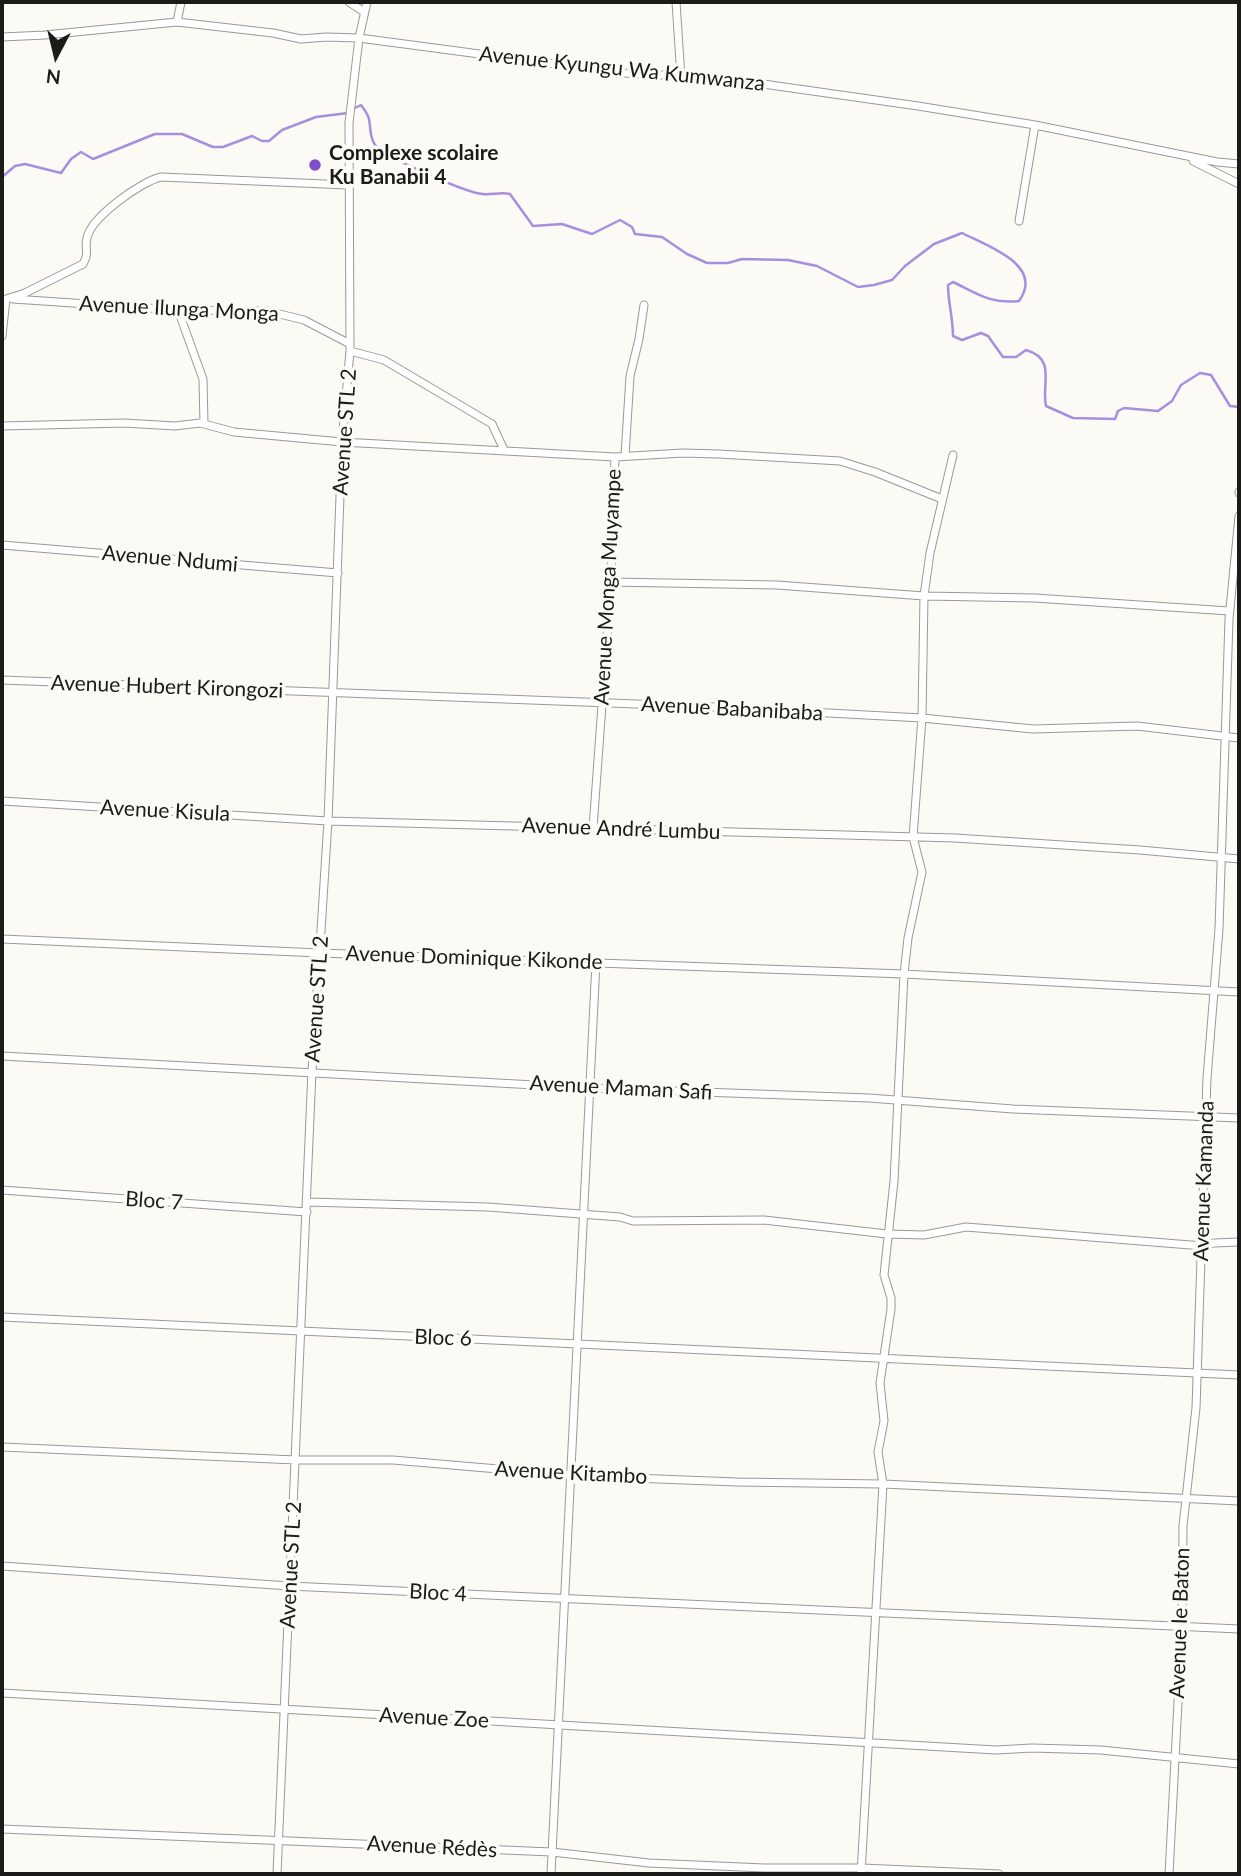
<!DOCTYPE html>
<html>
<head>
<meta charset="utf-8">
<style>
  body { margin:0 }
  #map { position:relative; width:1241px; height:1876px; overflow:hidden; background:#fbfaf5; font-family:Lato,sans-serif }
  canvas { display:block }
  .frame { position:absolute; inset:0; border:4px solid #1c1b1a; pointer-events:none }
  .north { position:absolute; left:21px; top:21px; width:70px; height:70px; -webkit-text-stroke:5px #fbfaf5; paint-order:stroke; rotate:187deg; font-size:19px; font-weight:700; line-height:28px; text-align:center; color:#1c1b1a }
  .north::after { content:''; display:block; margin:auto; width:24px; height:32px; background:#1c1b1a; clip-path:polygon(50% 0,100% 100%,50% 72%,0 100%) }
</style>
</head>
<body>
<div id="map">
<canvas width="1241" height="1876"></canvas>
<div class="frame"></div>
<div class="north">N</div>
</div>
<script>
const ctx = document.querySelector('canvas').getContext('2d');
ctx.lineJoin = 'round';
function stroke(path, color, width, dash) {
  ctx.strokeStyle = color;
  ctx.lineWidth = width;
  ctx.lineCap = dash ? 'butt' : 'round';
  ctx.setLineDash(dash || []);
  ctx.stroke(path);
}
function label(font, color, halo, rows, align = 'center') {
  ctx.font = font + ' Lato,sans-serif';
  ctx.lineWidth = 7;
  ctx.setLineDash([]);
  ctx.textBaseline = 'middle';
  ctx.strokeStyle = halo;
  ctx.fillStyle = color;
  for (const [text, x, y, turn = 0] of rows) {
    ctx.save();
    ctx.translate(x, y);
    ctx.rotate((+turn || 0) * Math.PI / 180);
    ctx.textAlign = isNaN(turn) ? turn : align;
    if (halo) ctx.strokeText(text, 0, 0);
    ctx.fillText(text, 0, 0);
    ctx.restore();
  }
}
stroke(new Path2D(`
  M353 109 361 105C364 109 368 114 369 119 371 128 369 136 375 145 385 157 466 193 483 194 492 195 500 192 510 194L533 226 562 224 592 234 620 220 632 227 635 234 662 237 687 254 707 263H728L742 259 788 260 817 266 858 287 874 285 892 280 905 266 934 244 962 233C987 246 1045 265 1019 301 990 304 978 294 953 282L948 285C948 302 953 318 953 336L962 340 981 333 988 336 1003 357H1016L1026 350C1057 359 1041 384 1046 406L1073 418 1115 419 1118 411 1124 408 1158 411 1172 401 1181 385 1200 373 1211 375 1230 406 1239 407
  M2 177 15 166 25 164 61 173 71 159 81 152 93 159 155 134H182L213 147H223L252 136 262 141H269L282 130 316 117 348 113`), '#a88ede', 2.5);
const minor = new Path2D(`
  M349 2 364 12
  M676 2 681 77
  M177 22 181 2
  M2 37 45 35 177 22 273 33 301 39 326 37 359 38 623 73 721 78 918 106 1035 125 1217 162 1239 164
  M1193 161 1239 184
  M1019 221 1035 125
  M13 299 178 310 267 311 304 320 350 344
  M178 310 203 379 204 424
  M2 336 6 299 25 293 83 264C90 252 84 249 87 238 91 217 142 181 161 177L348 185
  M350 351 384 360 492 424 504 450
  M2 426 124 423 175 426 200 423 234 432 342 442 615 457 611 582 593 828
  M953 455 930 553 924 596 922 718 913 837 922 872 908 938 904 974 894 1181 884 1275 891 1298V1309L880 1383 884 1421 878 1452 883 1484 1239 1501
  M625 456 630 376 639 339 644 305
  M615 457 683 453 719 454 840 461 875 472 942 499
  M1239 492V493
  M2 545 338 573
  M611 582 777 585 924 596 1035 598 1229 611
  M2 680 716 707 922 718 1033 729 1137 726 1239 738
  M2 801 328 821 955 838 1140 850 1239 859
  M2 939 320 953 904 974 1239 992
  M2 1056 590 1088 869 1098 1013 1109 1239 1118
  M2 1190 307 1212
  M307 1202 488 1207 620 1217 633 1221 764 1220 887 1234 924 1235 966 1227 1203 1246 1214 1243 1239 1242
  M2 1317 1239 1375
  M2 1447 296 1460H393L580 1476 737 1482 883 1484 861 1874
  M2 1566 289 1586 1239 1629
  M2 1693 996 1750 1032 1748 1101 1750 1239 1764
  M2 1829 552 1852 649 1863 764 1868H862L999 1874
  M277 1874 312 1071 328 821 342 442 350 351 349 123 359 38 367 2
  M551 1874 596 962
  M1169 1874 1182 1626 1183 1526 1196 1408 1207 1078 1219 929 1229 619 1239 516`);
stroke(minor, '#9a9995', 9);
stroke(minor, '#fff', 7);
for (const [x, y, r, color] of [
  [315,165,7,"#7f50c9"]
]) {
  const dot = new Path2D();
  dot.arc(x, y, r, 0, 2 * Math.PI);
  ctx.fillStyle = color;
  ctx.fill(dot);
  stroke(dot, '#fbfaf5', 2.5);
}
label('21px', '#1c1b1a', '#fbfaf5', [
  ["Avenue Kyungu Wa Kumwanza",622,69,6],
  ["Avenue Ilunga Monga",179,309,3],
  ["Avenue STL 2",345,432,-86],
  ["Avenue Ndumi",170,559,5],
  ["Avenue Monga Muyampe",608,587,-87],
  ["Avenue Hubert Kirongozi",167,687,2],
  ["Avenue Babanibaba",732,709,3],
  ["Avenue Kisula",165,811,3],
  ["Avenue André Lumbu",621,829,2],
  ["Avenue Dominique Kikonde",474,958,2],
  ["Avenue STL 2",317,999,-86],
  ["Avenue Maman Safi",621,1088,3],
  ["Avenue Kamanda",1204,1181,-88],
  ["Bloc 7",154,1201,4],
  ["Bloc 6",443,1338,2],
  ["Avenue Kitambo",571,1473,3],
  ["Avenue STL 2",291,1565,-87],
  ["Bloc 4",438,1593,3],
  ["Avenue le Baton",1180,1623,-88],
  ["Avenue Zoe",434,1718,3],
  ["Avenue Rédès",432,1847,3]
]);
label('bold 21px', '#1c1b1a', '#fbfaf5', [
  ["Complexe scolaire",329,153],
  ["Ku Banabii 4",329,177]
], 'left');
</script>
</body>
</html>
